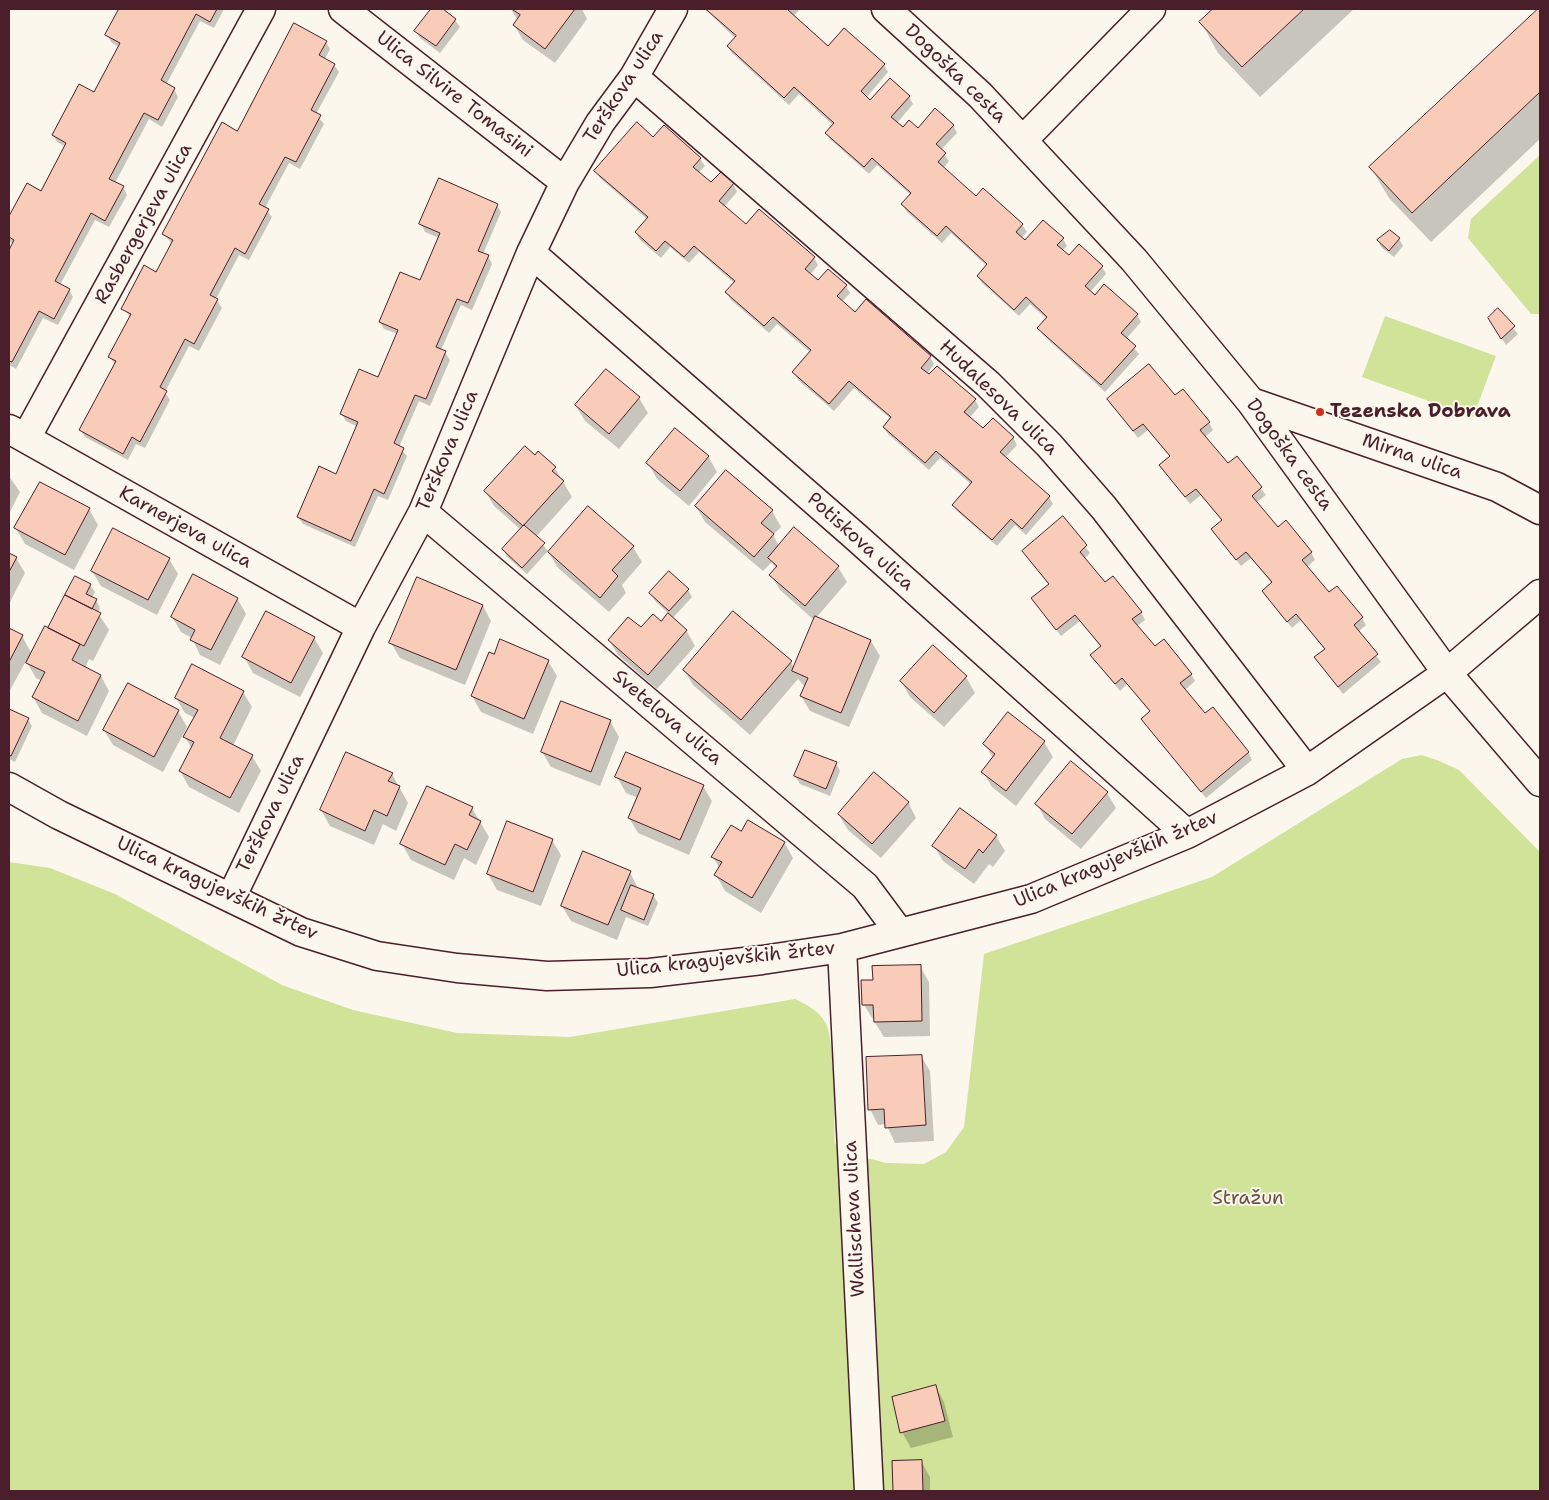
<!DOCTYPE html>
<html>
<head>
<meta charset="utf-8">
<style>
  body { margin:0 }
  #map { position:relative; width:1549px; height:1500px; overflow:hidden; background:#fbf7ec; font-family:"Shantell Sans",sans-serif }
  canvas { display:block }
  .frame { position:absolute; inset:0; border:10px solid #4a1f2b; pointer-events:none }
</style>
</head>
<body>
<div id="map">
<canvas width="1549" height="1500"></canvas>
<div class="frame"></div>
</div>
<script>
const ctx = document.querySelector('canvas').getContext('2d');
ctx.lineJoin = 'round';
function fillPath(path, color) {
  ctx.fillStyle = color;
  ctx.fill(path, 'evenodd');
}
function stroke(path, color, width, dash) {
  ctx.strokeStyle = color;
  ctx.lineWidth = width;
  ctx.lineCap = dash ? 'butt' : 'round';
  ctx.setLineDash(dash || []);
  ctx.stroke(path);
}
function label(font, color, halo, rows, align = 'center') {
  ctx.font = font + ' "Shantell Sans",sans-serif';
  ctx.lineWidth = 4;
  ctx.setLineDash([]);
  ctx.textBaseline = 'middle';
  ctx.strokeStyle = halo;
  ctx.fillStyle = color;
  for (const [text, x, y, turn = 0] of rows) {
    ctx.save();
    ctx.translate(x, y);
    ctx.rotate((+turn || 0) * Math.PI / 180);
    ctx.textAlign = isNaN(turn) ? turn : align;
    if (halo) ctx.strokeText(text, 0, 0);
    ctx.fillText(text, 0, 0);
    ctx.restore();
  }
}
fillPath(new Path2D(`
  M1540 155V314H1531L1468 238 1471 219Z
  M1385 316 1496 356 1473 417 1362 377Z
  M1421 755 1437 760 1459 770 1540 852V1491H9V862L50 868 115 894 282 985 353 1010 457 1033 570 1037 795 999C807 1005 818 1010 825 1022 836 1040 834 1119 835 1144L863 1157 886 1163 924 1164 946 1152 964 1127 984 954 1212 877 1402 759Z`), '#d0e398');
fillPath(new Path2D(`
  M121 9H224L214 28 200 21 166 85 174 89 178 97 162 127 149 119 115 183 123 187 127 195 109 227 95 220 60 285 69 290 73 297 58 325 43 318 16 369 9 365V252L13 244 9 241V219L27 184 41 192 66 147 57 142 53 135 94 93 119 47 111 42 107 35Z
  M433 9H441L455 20 460 27 440 53 420 38 416 31Z
  M511 9H582L587 19 555 63 523 40 514 25 517 19Z
  M705 9H800L793 17 828 48 884 65 888 72 866 98 870 102 909 97 913 104 897 123 903 128 918 129 953 125 957 133 941 150 949 161 943 169 976 198 983 190 1022 225 1027 232 1021 238 1025 241 1063 239 1067 246 1062 251 1069 257 1079 246 1102 267 1106 274 1090 292 1095 297 1137 315 1141 322 1126 339 1139 354 1105 392 1043 335 1039 328 1047 319 1030 304 1019 316 982 283 978 276 987 266 951 233 942 243 907 212 902 204 911 195 877 165 869 174 831 140 827 133 833 125 799 94 789 105 732 53 728 46 735 38Z
  M1215 9H1354L1260 97 1218 53 1201 22Z
  M1540 9V139L1431 242 1389 198 1371 168Z
  M326 42 330 49 325 59 334 65 339 72 316 114 324 124 300 169 289 163 265 208 272 217 249 260 239 255 216 299 222 308 199 351 189 346 165 392 170 400 145 448 136 444 128 460 85 437 81 430 115 365 110 357 131 318 123 308 157 273 172 244 164 234 238 132Z
  M653 138 700 159 705 166 698 173 712 184 721 174 733 184 737 192 724 207 746 226 814 258 818 265 810 275 818 282 846 286 850 293 842 302 855 313 866 301 930 357 934 364 927 374 975 400 979 407 969 418 983 430 1013 437 1017 445 1005 458 1049 497 1053 504 1026 535 1015 525 997 546 958 512 953 505 971 484 940 458 929 470 888 434 884 427 891 419 854 388 834 411 798 380 794 372 811 353 777 324 769 333 731 300 726 292 734 283 699 252 689 263 670 247 661 258 640 240 636 233 648 220 600 178 596 171Z
  M497 205 501 212 483 254 488 256 492 264 472 310 461 305 441 350 445 352 450 360 430 406 419 401 399 447 407 456 388 500 378 496 355 547 303 524 298 517 337 475 358 427 346 421 342 414 378 379 398 334 384 329 380 322 420 282 439 238 425 232 421 224Z
  M1399 239 1403 246 1394 257 1382 248 1378 241Z
  M1498 310 1518 334 1506 345 1489 318Z
  M606 370 639 398 648 413 619 449 585 421 576 406Z
  M1175 397 1209 423 1213 430 1205 437 1228 465 1237 458 1266 495 1256 503 1278 529 1311 552 1315 560 1307 567 1329 594 1362 618 1366 625 1358 632 1381 662 1343 694 1315 658 1325 650 1301 620 1292 628 1263 591 1272 584 1251 558 1241 566 1217 536 1212 529 1222 521 1201 495 1190 504 1161 466 1171 458 1148 430 1138 438 1108 399Z
  M708 456 717 472 689 506 657 479 648 463Z
  M536 457 555 468 572 497 536 537 548 551 527 574 507 557 503 549 521 530 494 506 485 491Z
  M726 472 772 511 781 527 773 535 779 546 794 529 838 567 847 582 816 618 871 641 880 656 849 727 810 711 801 696 805 687 798 679 750 735 693 685 684 670 791 662 794 668 814 620 780 590 771 575 776 569 772 562 763 571 705 522 696 506Z
  M9 476 20 492 9 514Z
  M89 509 98 525 74 570 25 544 16 528Z
  M1063 518 1090 553 1084 559 1105 584 1141 612 1145 620 1137 626 1154 648 1191 674 1195 681 1185 690 1205 715 1248 752 1252 760 1206 798 1147 726 1142 719 1150 712 1127 684 1120 691 1096 662 1092 655 1101 647 1080 621 1061 636 1032 598 1049 585 1023 551Z
  M633 547 642 562 622 585 626 593 609 612 558 568 549 553Z
  M9 554 16 558 25 573 9 604Z
  M169 559 178 574 157 615 101 586 92 571Z
  M90 585 95 592 92 598 96 600 100 608 98 613 109 630 93 661 89 659 85 668 101 676 109 691 87 736 42 713 33 697 42 681 36 678 26 661 9 692V629L22 636 32 654 48 629Z
  M688 590 692 597 672 619 686 630 695 646 657 689 618 655 609 640 662 623 669 614 655 601 651 594Z
  M237 598 246 614 220 665 200 655 192 638 181 632 172 617Z
  M483 606 491 621 465 685 400 658 391 643Z
  M314 638 323 653 300 697 253 673 244 657Z
  M933 647 966 677 975 693 944 727 910 697 901 681Z
  M548 661 557 676 533 734 481 712 472 696Z
  M243 692 252 707 233 746 252 756 261 771 239 813 189 787 180 771 192 749 185 737 195 718 185 713 176 698Z
  M9 710 28 719 32 726 15 762 9 759Z
  M178 711 187 727 163 772 113 745 104 730Z
  M610 721 619 737 600 786 551 767 542 752Z
  M1044 742 1053 757 1016 806 992 787 983 772 993 758 985 744Z
  M836 763 840 771 830 796 800 784 795 776Z
  M392 774 408 803 396 831 383 824 374 845 330 826 321 810Z
  M617 777 703 786 712 801 689 855 638 833 629 818 638 798 626 793Z
  M1107 793 1116 808 1081 849 1045 819 1037 804Z
  M908 802 916 818 881 858 848 830 839 815Z
  M472 808 489 837 476 865 464 858 454 880 411 860 402 844Z
  M742 833 784 842 793 858 761 913 725 891 716 875 720 869 713 857Z
  M996 836 1005 851 993 867 989 864 974 884 943 861 934 846Z
  M552 840 561 855 541 906 497 890 488 874Z
  M630 872 638 889 653 895 658 903 648 926 626 917 617 940 571 921 562 906Z
  M920 966 929 982 930 1036 884 1037 864 1005 874 981Z
  M921 1056 930 1071 934 1141 895 1143 886 1124 878 1125 870 1109Z
  M936 1387 944 1402 953 1437 911 1448 902 1432Z
  M921 1461 930 1477V1491H895L893 1462Z`), '#0003');
const building = new Path2D(`
  M119 9H217L210 22 196 14 161 80 175 88 158 120 144 113 109 179 124 186 105 221 91 213 55 281 70 289 54 319 39 311 12 362 9 361V250L14 240 9 237V216L27 183 41 191 66 143 52 135 79 84 94 92 120 43 105 35Z
  M431 9H443L456 19 436 46 414 31Z
  M512 9H575L545 49 513 25 520 15Z
  M706 9H789L788 10 828 46 844 28 885 64 861 91 870 100 890 78 910 96 891 117 903 127 909 120 918 128 935 108 954 125 936 144 946 153 938 162 976 196 983 188 1023 224 1016 232 1025 240 1043 220 1064 238 1057 245 1069 255 1079 244 1103 266 1085 286 1095 295 1104 284 1138 314 1121 333 1136 346 1101 385 1037 328 1047 317 1026 297 1014 310 977 276 987 264 946 226 937 236 901 204 911 193 872 158 864 167 825 133 834 123 794 87 784 98 727 46 736 36Z
  M1213 9H1304L1242 67 1199 22Z
  M1538 9H1540V92L1412 213 1369 167Z
  M294 23 327 41 319 55 335 64 311 110 321 115 296 162 285 157 259 204 269 209 245 254 235 248 210 295 218 299 194 344 185 339 160 387 167 391 140 442 132 437 123 454 79 430 116 361 108 357 131 314 121 309 144 265 156 272 173 240 162 234 222 122 237 131Z
  M637 122 653 137 664 125 701 158 693 167 711 182 721 172 734 183 719 201 746 224 759 209 815 257 805 269 818 280 828 269 847 285 837 296 855 312 866 299 931 356 921 368 929 374 937 366 976 399 964 412 983 428 993 418 1014 437 1000 452 1050 496 1022 529 1011 519 992 540 952 505 972 482 936 451 925 463 883 427 891 417 849 381 829 404 792 372 811 350 773 317 764 326 725 292 735 281 694 246 684 257 665 241 656 251 635 232 648 217 594 171Z
  M439 178 498 204 478 251 489 255 468 303 457 299 436 347 446 351 426 399 415 395 394 443 404 448 384 494 374 489 351 541 297 517 319 466 336 474 358 422 340 414 359 369 378 377 398 330 379 322 400 272 420 280 440 233 419 224Z
  M1390 230 1400 238 1389 251 1377 240Z
  M1498 308 1515 326 1501 339 1488 318Z
  M1149 364 1175 395 1183 389 1210 422 1200 430 1228 463 1237 456 1262 487 1252 496 1278 527 1286 520 1312 552 1302 560 1329 592 1337 586 1363 617 1354 625 1378 654 1338 687 1314 657 1325 649 1296 614 1287 622 1262 591 1272 582 1246 552 1236 560 1211 529 1222 520 1196 489 1185 497 1159 465 1170 456 1143 424 1133 431 1107 399Z
  M606 369 640 397 609 434 575 405Z
  M675 428 709 456 680 491 646 463Z
  M525 446 535 455 538 451 556 467 552 471 564 481 523 526 484 491Z
  M726 470 773 510 761 523 774 534 754 557 695 506Z
  M40 482 90 508 65 555 14 528Z
  M588 506 634 546 612 570 618 576 600 598 548 552Z
  M1063 516 1087 545 1080 552 1105 582 1113 576 1142 612 1132 619 1155 646 1164 639 1192 674 1180 683 1205 713 1213 707 1249 752 1201 792 1141 719 1150 711 1122 678 1115 684 1090 655 1101 646 1075 615 1056 630 1031 598 1049 584 1022 551Z
  M524 525 545 543 522 568 502 549Z
  M794 527 839 566 805 606 769 575 777 566 768 558Z
  M113 528 170 558 148 600 91 571Z
  M9 553 17 557 9 572Z
  M669 571 689 589 669 611 649 593Z
  M193 574 238 598 211 650 190 640 195 630 171 617Z
  M75 576 91 584 86 594 97 599 92 609 65 595Z
  M417 577 483 605 456 670 389 643Z
  M65 595 101 613 84 646 48 628Z
  M266 611 315 637 291 683 242 657Z
  M733 611 792 661 741 720 683 670Z
  M668 613 687 630 648 675 608 640 628 617 641 627 653 614 661 621Z
  M815 616 871 640 841 713 800 696 808 678 792 671Z
  M45 626 80 644 72 660 101 675 78 721 32 697 45 672 26 663Z
  M9 628 23 635 9 662Z
  M500 639 549 660 524 719 471 696 489 652 494 654Z
  M933 645 967 676 934 713 900 681Z
  M192 664 244 691 220 738 253 755 230 798 179 771 194 742 183 737 198 710 175 698Z
  M128 683 179 710 154 757 103 730Z
  M561 701 611 720 591 772 541 752Z
  M9 709 29 718 11 756 9 755Z
  M1008 712 1045 741 1006 791 981 772 995 754 983 744Z
  M805 750 837 762 826 789 794 776Z
  M346 752 393 773 388 781 400 786 387 816 374 810 365 831 320 810Z
  M626 752 704 785 680 840 628 818 641 788 615 777Z
  M1071 761 1108 792 1072 834 1035 804Z
  M874 772 909 802 872 844 838 814Z
  M427 786 473 807 469 815 481 821 467 850 455 844 445 865 400 844Z
  M960 808 997 835 983 853 979 849 965 869 932 846Z
  M748 820 785 842 752 898 714 875 722 862 711 857 731 825 741 831Z
  M507 821 553 839 533 892 487 874Z
  M583 851 631 871 608 925 561 906Z
  M631 885 654 894 644 920 621 910Z
  M921 965 922 1021 874 1022 873 1005H862L861 980H873L872 966Z
  M922 1055 926 1125 885 1128 884 1109 868 1110 866 1057Z
  M936 1385 945 1421 900 1433 892 1397Z
  M922 1460 923 1491H893L892 1461Z`);
fillPath(building, '#f8ccb9');
stroke(building, '#4a1f2b', 1);
const minor = new Path2D(`
  M343 9 565 182
  M886 9 980 95 1134 260 1251 402 1447 673 1540 782
  M634 77 988 384 1049 445 1104 508 1307 771
  M1023 140 1151 9
  M531 253 856 537 1187 834
  M1251 402 1497 487 1540 510
  M9 429 361 627
  M26 438 261 9
  M423 512 865 886 900 933
  M9 787 59 815 301 932 377 956 457 968 547 976 650 973 762 960 842 948 1031 899 1187 834 1307 771 1447 673 1540 594
  M231 898 361 627 423 512 531 253 565 182 600 123 634 77 673 9
  M842 948 869 1491`);
stroke(minor, '#4a1f2b', 31);
stroke(minor, '#fbf7ec', 28);
for (const [x, y, r, color] of [
  [1320,412,5,"#c8321e"]
]) {
  const dot = new Path2D();
  dot.arc(x, y, r, 0, 2 * Math.PI);
  ctx.fillStyle = color;
  ctx.fill(dot);
  stroke(dot, '#fbf7ec', 2);
}
label('19px', '#4a1f2b', '#fbf7ec', [
  ["Dogoška cesta",955,74,44],
  ["Terškova ulica",624,87,-57],
  ["Ulica Silvire Tomasini",454,95,38],
  ["Rasbergerjeva ulica",144,224,-61],
  ["Hudalesova ulica",998,398,44],
  ["Terškova ulica",448,451,-67],
  ["Dogoška cesta",1289,455,54],
  ["Mirna ulica",1412,457,19],
  ["Karnerjeva ulica",185,528,29],
  ["Potiskova ulica",860,542,42],
  ["Svetelova ulica",667,718,40],
  ["Terškova ulica",271,814,-64],
  ["Ulica kragujevških žrtev",1116,860,-23],
  ["Ulica kragujevških žrtev",217,889,25],
  ["Ulica kragujevških žrtev",726,960,-6],
  ["Wallischeva ulica",855,1219,-93]
]);
label('bold 19px', '#4a1f2b', '#fbf7ec', [
  ["Tezenska Dobrava",1330,412]
], 'left');
label('19px', '#6c5046', '#fbf7ec', [
  ["Stražun",1248,1199]
]);
</script>
</body>
</html>
